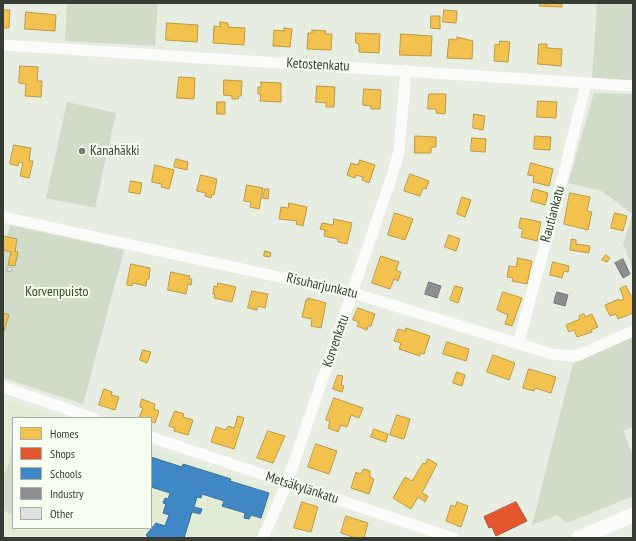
<!DOCTYPE html>
<html>
<head>
<meta charset="utf-8">
<style>
  body { margin:0 }
  #map { position:relative; width:636px; height:541px; overflow:hidden; background:#e7eee1; font-family:"PT Sans Narrow",sans-serif }
  canvas { display:block }
  .frame { position:absolute; inset:0; border:4px solid #373d33; pointer-events:none }
  .legend { position:absolute; left:12px; top:417px; width:140px; height:112px; box-sizing:border-box; background:#f7fff0; border:1px solid #aab1a4; margin:0; padding:5px 7px; list-style:none; font-size:12px; color:#373d33 }
  .legend li { display:flex; align-items:center; gap:8px; height:20px }
  .legend b { width:20px; border:1px solid #aab1a4 }
</style>
</head>
<body>
<div id="map">
<canvas width="636" height="541"></canvas>
<div class="frame"></div>
<ul class="legend">
<li><b style="height:11px;background:#f2c14e"></b>Homes</li>
<li><b style="height:11px;background:#e4572e"></b>Shops</li>
<li><b style="height:11px;background:#3f88c5"></b>Schools</li>
<li><b style="height:11px;background:#8d8d92"></b>Industry</li>
<li><b style="height:11px;background:#e1e1e3"></b>Other</li>
</ul>
</div>
<script>
const ctx = document.querySelector('canvas').getContext('2d');
ctx.lineJoin = 'round';
function fillPath(path, color) {
  ctx.fillStyle = color;
  ctx.fill(path, 'evenodd');
}
function stroke(path, color, width, dash) {
  ctx.strokeStyle = color;
  ctx.lineWidth = width;
  ctx.lineCap = dash ? 'butt' : 'round';
  ctx.setLineDash(dash || []);
  ctx.stroke(path);
}
function label(font, color, halo, rows, align = 'center') {
  ctx.font = font + ' "PT Sans Narrow",sans-serif';
  ctx.lineWidth = 4;
  ctx.setLineDash([]);
  ctx.textBaseline = 'middle';
  ctx.strokeStyle = halo;
  ctx.fillStyle = color;
  for (const [text, x, y, turn = 0] of rows) {
    ctx.save();
    ctx.translate(x, y);
    ctx.rotate((+turn || 0) * Math.PI / 180);
    ctx.textAlign = isNaN(turn) ? turn : align;
    if (halo) ctx.strokeText(text, 0, 0);
    ctx.fillText(text, 0, 0);
    ctx.restore();
  }
}
fillPath(new Path2D(`
  M3 399 60 418H13V528H151V449L272 490 261 530 256 538H3Z`), '#e0ecd5');
fillPath(new Path2D(`
  M67 3H158L155 46 65 41Z
  M597 3H633V80L592 79Z
  M594 93 633 94V269L623 244 632 214 602 191 568 183Z
  M67 102 116 113 95 208 46 198Z
  M10 225 124 250 83 404 3 378V249Z
  M633 336V427L623 431 633 455V496L567 523 557 515 532 525 573 364Z
  M13 432V516L3 509V476L9 464Z`), '#d0dbc8');
const homes = new Path2D(`
  M540 3H562V7L540 6Z
  M3 10H10L9 28H3Z
  M444 10 457 11 456 23 443 22Z
  M26 12 56 15 55 31 25 29Z
  M431 16H440V29L431 28Z
  M220 22 228 23V27L245 28 244 45 213 43 214 26 220 27Z
  M167 23 198 25 197 42 166 40Z
  M284 28 292 29 290 47 273 46 274 30 284 31Z
  M312 30 326 31 325 34H332L331 50 307 49 308 33H312Z
  M356 33 380 34 379 53 359 52V44L356 43Z
  M401 34 432 36 431 56 400 55Z
  M457 37 473 41 472 59 447 58 449 39 457 40Z
  M500 41 510 42 508 62 494 61 495 44 499 45Z
  M539 44H547V48L562 49 561 66 538 64Z
  M20 66 38 67 37 81H42L41 97 25 96 26 84 19 83Z
  M179 77 195 78 194 99 177 98Z
  M224 80 242 81 241 96H239L238 99H232V96L224 95Z
  M261 82 281 83V102L260 101 261 94H258V87H261Z
  M317 86 335 87 334 107H326V103L316 102Z
  M364 89 381 90 380 109H371V106L363 105Z
  M429 94H446L445 114 436 113V109H428Z
  M538 101 557 102 556 118 537 117Z
  M217 102H225V114H217Z
  M474 114 485 116 483 130 473 128Z
  M415 136 436 137V147H431V153H415Z
  M535 136 551 137 550 150 534 149Z
  M472 138 486 139 485 152 471 151Z
  M14 145 31 148 29 161H33L29 178 20 176 23 163 19 162 18 166 10 164Z
  M176 159 188 162 187 170 174 167Z
  M360 160 375 165 369 183 362 180 363 177 356 175 355 178 347 175 351 163 358 165Z
  M531 163 553 169 549 186 533 182 534 176 528 175Z
  M155 165 174 170 169 189 161 187 162 184 152 182Z
  M410 174 429 181 426 189 423 188 420 196 404 191Z
  M201 175 217 179 214 195H212L211 198 205 196 206 193 197 191Z
  M131 181 142 183 140 194 129 192Z
  M247 185 263 188 259 209 250 207 251 202 244 201Z
  M265 189H269L268 199 263 198Z
  M534 189 548 193 545 205 531 201Z
  M570 193 590 197 587 211 592 212 588 230 564 224Z
  M462 197 471 200 465 217 457 214Z
  M289 203 307 207 303 226 296 224 297 221 279 219 281 207 288 208Z
  M395 213 413 219 405 240 388 235Z
  M615 213 627 216 623 231 611 228Z
  M521 218 541 222 537 241 521 237 523 229 519 228Z
  M334 219 352 223 347 244 338 242V239L324 236 325 230 320 229 322 223 333 225Z
  M449 235 460 239 456 251 445 247Z
  M3 236 17 239 15 252H18L15 266 8 265 11 252 3 250Z
  M572 239 576 240V244L590 246 589 253 570 250Z
  M265 251 271 253 270 257 264 256Z
  M606 255 610 258 607 262 602 260Z
  M381 256 399 262 396 270 401 272 398 281 394 279 390 289 372 283Z
  M518 258 532 261 527 284 512 281 513 278 507 277 509 266 516 267Z
  M553 262 569 266 568 272 564 271 562 278 550 275Z
  M131 264 150 268 149 279H147L146 286 133 283 132 286 127 285Z
  M171 272 190 276 189 279H192L191 285 188 284 186 294 168 290Z
  M218 283 236 287 232 302 214 298 215 294H213L214 286 217 287Z
  M455 286 463 288 458 303 450 300Z
  M626 286 631 296H633V313L618 319 616 314 610 316 605 305 619 299V301L624 299 620 289Z
  M252 291 268 294 265 308 258 306 257 310 248 308Z
  M503 292 522 298 512 326 505 324 508 315 497 310Z
  M308 298 326 303 321 328 311 326 312 319 302 317 306 300H308Z
  M358 308 375 314 371 326H368L367 330 357 326 359 322 353 320Z
  M3 313 9 315 4 331 3 330Z
  M584 314 585 317 592 314 598 327 591 330 592 332 577 337 574 330 569 332 566 325 580 319 579 316Z
  M406 328 430 336 424 354 421 353 420 356 399 349 401 343 394 341 398 329 405 331Z
  M447 342 469 349 466 361 443 354Z
  M143 350 151 352 147 363 140 360Z
  M493 355 515 363 509 380 487 372Z
  M529 369 556 377 551 393 535 388 534 391 523 388Z
  M457 372 465 375 462 386 453 383Z
  M338 375 343 376 341 385 344 386 342 392 333 389Z
  M104 389 112 392 111 395 119 397 115 410 99 405Z
  M334 398 363 408 359 418 351 415 347 427 341 425 338 432 328 428 330 421 326 420Z
  M142 399 155 404 154 409 159 411 155 423 151 422V418H139L143 408 140 407Z
  M175 411 184 414 183 417 193 420 188 435 174 431 175 428 169 426Z
  M397 415 410 419 404 439 390 435Z
  M238 416 244 418 234 449 211 442 216 427 226 430 228 426 234 428Z
  M374 429 388 434 386 442 371 437Z
  M268 431 285 436 273 463 257 458Z
  M316 444 337 451 329 474 308 467Z
  M428 459 437 464 422 493 428 496 425 502 418 497 411 509 393 498 405 477 412 481 423 463 425 464Z
  M364 469 370 471V477L374 479 369 494 351 488 356 472 360 474Z
  M302 502 318 507 311 532 294 528Z
  M457 502 468 506 461 527 446 521 451 505 455 507Z
  M346 516 368 523 364 538H356L341 533Z`);
fillPath(homes, '#f2c14e');
stroke(homes, '#ba9946', 1);
const shops = new Path2D(`
  M516 502 527 521 496 536 492 527 489 528 484 517Z`);
fillPath(shops, '#e4572e');
stroke(shops, '#b04f30', 1);
const schools = new Path2D(`
  M151 457 182 467 183 464 231 479 230 481 269 493 261 518 251 515 249 519 244 518 245 513 222 506 224 501 202 494 201 498 197 497 194 507 202 509 200 514 192 512 184 538H149L146 535 156 523 165 526 169 515 163 513 166 504 163 503 165 498 168 499 170 493 151 487Z`);
fillPath(schools, '#3f88c5');
stroke(schools, '#3d7299', 1);
const industry = new Path2D(`
  M623 259 630 274 623 278 615 263Z
  M429 282 441 286 437 298 425 294Z
  M557 292 568 295 565 306 554 303Z`);
fillPath(industry, '#8d8d92');
stroke(industry, '#737576', 1);
const building = new Path2D(`
  M8 267 12 268 11 272 7 271Z`);
fillPath(building, '#e1e1e3');
stroke(building, '#b6b7b6', 1);
stroke(new Path2D(`
  M3 45 633 86
  M3 217 353 293 552 354 570 356 579 355 633 331
  M518 344 555 208 586 84
  M3 387 93 418
  M151 437 453 538
  M263 538 287 483 392 176 399 151 406 70`), '#fbfcfa', 11);
stroke(new Path2D(`
  M579 538 633 515`), '#fbfcfa', 15);
for (const [x, y, r, color] of [
  [82,151,4,"#757b70"]
]) {
  const dot = new Path2D();
  dot.arc(x, y, r, 0, 2 * Math.PI);
  ctx.fillStyle = color;
  ctx.fill(dot);
  stroke(dot, '#f7fff0', 1.5);
}
label('14px', '#373d33', '#f7fff0', [
  ["Ketostenkatu",318,65,3],
  ["Rautiankatu",553,214,-75],
  ["Risuharjunkatu",322,286,13],
  ["Korvenkatu",336,341,-71],
  ["Metsäkylänkatu",302,488,18]
]);
label('14px', '#373d33', '#f7fff0', [
  ["Kanahäkki",90,151]
], 'left');
label('14px', '#324c15', '#f7fff0', [
  ["Korvenpuisto",57,292]
]);
</script>
</body>
</html>
